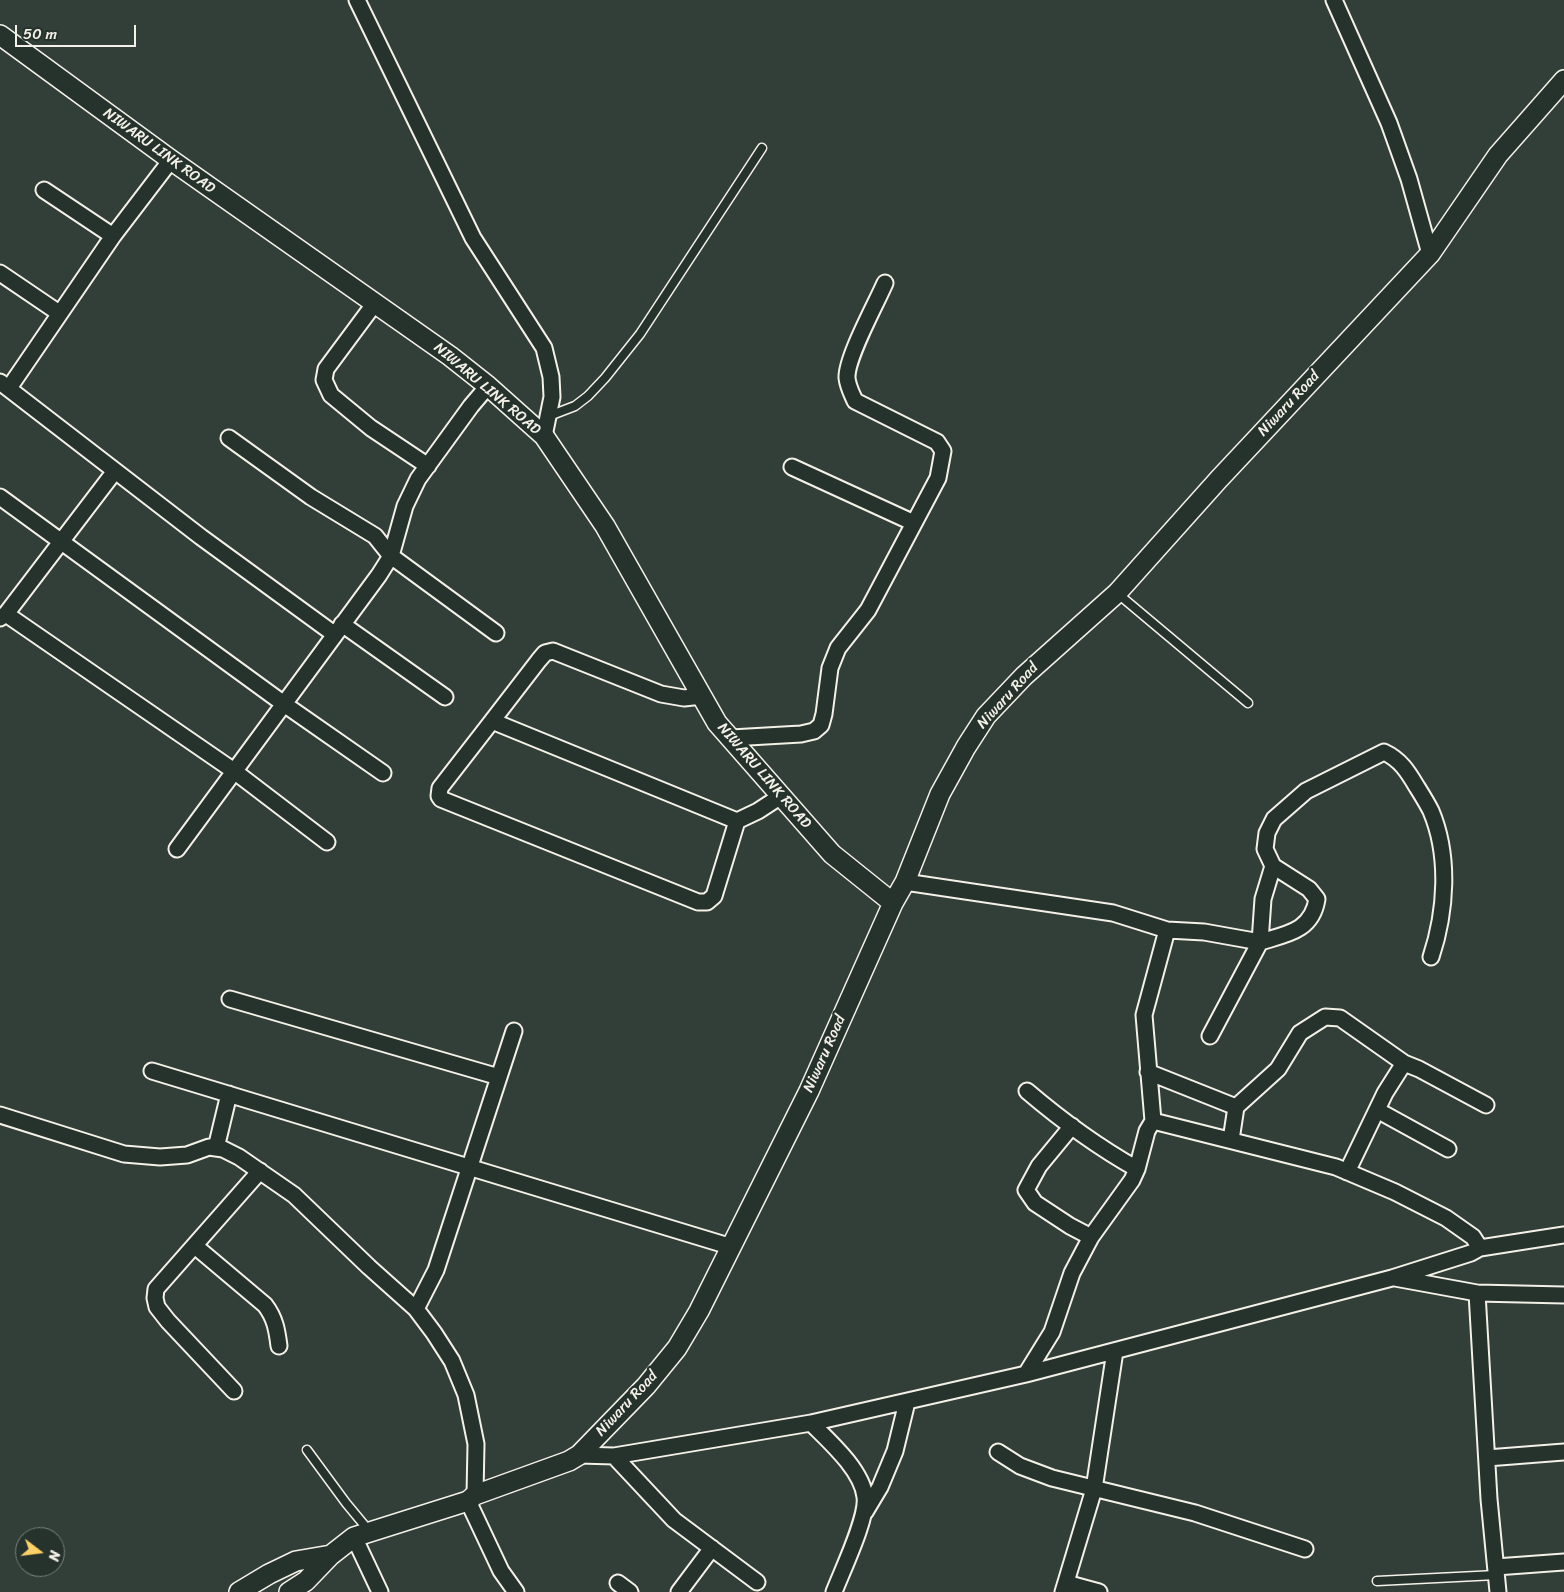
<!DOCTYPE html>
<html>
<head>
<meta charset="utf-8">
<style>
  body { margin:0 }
  #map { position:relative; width:1564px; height:1592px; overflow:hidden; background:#323e38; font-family:Sriracha,sans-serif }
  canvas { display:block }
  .north { position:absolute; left:15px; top:1527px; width:50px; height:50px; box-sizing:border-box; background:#26332d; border:1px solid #787f78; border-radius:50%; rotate:105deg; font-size:14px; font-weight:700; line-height:20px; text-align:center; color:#f4f1e8 }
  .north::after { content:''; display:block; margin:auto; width:18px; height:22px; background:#ffd166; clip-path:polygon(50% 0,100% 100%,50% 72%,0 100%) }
  .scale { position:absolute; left:15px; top:25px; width:121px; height:22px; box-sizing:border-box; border:2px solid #f4f1e8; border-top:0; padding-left:6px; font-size:15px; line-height:18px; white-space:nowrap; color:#f4f1e8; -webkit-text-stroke:4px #26332d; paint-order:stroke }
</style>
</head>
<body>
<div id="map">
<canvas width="1564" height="1592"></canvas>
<div class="north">N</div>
<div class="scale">50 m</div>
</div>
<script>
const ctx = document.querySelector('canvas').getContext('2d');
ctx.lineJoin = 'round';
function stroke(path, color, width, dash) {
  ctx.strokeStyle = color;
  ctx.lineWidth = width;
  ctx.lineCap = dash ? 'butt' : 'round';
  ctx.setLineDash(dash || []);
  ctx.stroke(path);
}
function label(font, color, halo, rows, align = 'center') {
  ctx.font = font + ' Sriracha,sans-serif';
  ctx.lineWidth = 4.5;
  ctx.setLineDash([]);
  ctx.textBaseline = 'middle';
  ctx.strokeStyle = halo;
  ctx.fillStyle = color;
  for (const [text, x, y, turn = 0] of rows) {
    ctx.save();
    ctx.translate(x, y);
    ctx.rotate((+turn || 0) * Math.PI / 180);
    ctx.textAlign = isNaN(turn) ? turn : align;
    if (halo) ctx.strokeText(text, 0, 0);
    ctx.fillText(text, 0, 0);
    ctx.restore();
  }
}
const service = new Path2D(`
  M549 416 575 406 588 396 605 378 640 334 762 148
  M1117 593 1248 703
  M307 1450 346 1503 370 1532
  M1377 1581 1496 1575`);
const minor = new Path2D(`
  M357 0 473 238 544 348 551 377 552 397 544 436
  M1334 0 1389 123 1409 179 1430 254
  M44 190 113 236
  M0 273 59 313
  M375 303 326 369 324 380 331 395 371 428 428 466
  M0 382 201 537 334 634
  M9 388 113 236 171 160
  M229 438 311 497 375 536 391 556 496 633
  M792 467 914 523
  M0 497 284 704 383 773
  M6 614 234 771 327 842
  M0 618 6 614 115 471
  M342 624 445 697
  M702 696 684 698 661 694 553 651 545 653 539 660 492 721 737 821 758 811 781 796
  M492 721 440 788 439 796 441 799 698 902H707L714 896 737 821
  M731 738 801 734 814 731 821 725 824 714 830 668 838 648 868 610 938 478 943 451 937 442 855 401C852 394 848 387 847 378 846 358 876 304 885 283
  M177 849 379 575 391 556 405 506 418 479 471 406 488 386
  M905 882 1113 913 1167 930 1144 1015 1153 1121 1147 1131 1137 1169 1132 1180 1091 1237 1072 1273 1052 1332 1026 1374
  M1167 930 1204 932 1260 942 1263 899 1273 866 1265 849 1267 833 1274 819 1306 791 1384 752C1401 760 1408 772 1417 787 1422 795 1427 803 1431 811 1450 856 1446 912 1431 957
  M230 999 499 1077
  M1210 1036 1260 942C1287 934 1312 931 1317 899L1309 889 1273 866
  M152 1071 732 1247
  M1148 1072 1236 1107
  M1027 1091C1061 1120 1098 1147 1137 1169
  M1377 1110 1448 1149
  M0 1115 124 1154 160 1157 187 1155 209 1147 223 1149 239 1157 294 1195 369 1267 416 1309 434 1333 452 1361 466 1395 476 1444 475 1495
  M1072 1126 1039 1166 1026 1190 1035 1203 1070 1226 1091 1237
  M1231 1140 1236 1107 1278 1069 1300 1033 1325 1017 1340 1018 1404 1063 1419 1069 1486 1105
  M216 1148 229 1094
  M1347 1172 1385 1093 1404 1063
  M195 1246 265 1305C275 1318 277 1330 279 1346
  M1480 1248 1564 1235
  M1395 1278 1477 1293 1489 1499 1498 1592
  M1477 1293 1564 1295
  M416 1309 436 1270 514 1031
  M234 1391 168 1321 157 1307 155 1298 156 1289 260 1171
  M811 1423 1026 1374 1392 1278 1471 1253 1480 1248 1473 1237 1446 1218 1395 1192 1336 1167 1153 1121
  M998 1452 1020 1466 1052 1478 1195 1513 1305 1549
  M579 1455 614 1456 811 1423C829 1441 862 1470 865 1497 868 1517 842 1571 834 1592
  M614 1456 674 1520 757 1582
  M1487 1458 1564 1452
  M468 1501 501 1571 516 1592
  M865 1512 880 1487 895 1451 907 1402
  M354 1537 380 1592
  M1496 1567 1564 1562
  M618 1583 630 1592
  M1066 1583 1099 1592
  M679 1592 712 1548
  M1063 1592 1094 1489 1115 1351`);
const tertiary = new Path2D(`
  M0 35 171 160 450 356 488 386 544 436 605 526 717 723 832 854 893 903
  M239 1592 269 1574 296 1561 331 1555 354 1537 468 1501 475 1495 569 1461 579 1455 646 1386 677 1348 699 1311 809 1091 893 903 905 882 940 794 966 747 986 716 1024 676 1117 593 1219 479 1430 254 1498 155 1564 80
  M289 1592 306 1581 331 1555`);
stroke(service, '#f4f1e8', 11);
stroke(minor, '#f4f1e8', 19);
stroke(tertiary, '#f4f1e8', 22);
stroke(service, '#26332d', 8);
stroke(minor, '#26332d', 15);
stroke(tertiary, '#26332d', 19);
label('15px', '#f4f1e8', '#26332d', [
  ["NIWARU LINK ROAD",159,151,36],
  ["NIWARU LINK ROAD",487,389,40],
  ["Niwaru Road",1289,404,-47],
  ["Niwaru Road",1008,696,-48],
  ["NIWARU LINK ROAD",764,776,49],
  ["Niwaru Road",825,1054,-66],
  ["Niwaru Road",627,1404,-47]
]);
</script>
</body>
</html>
